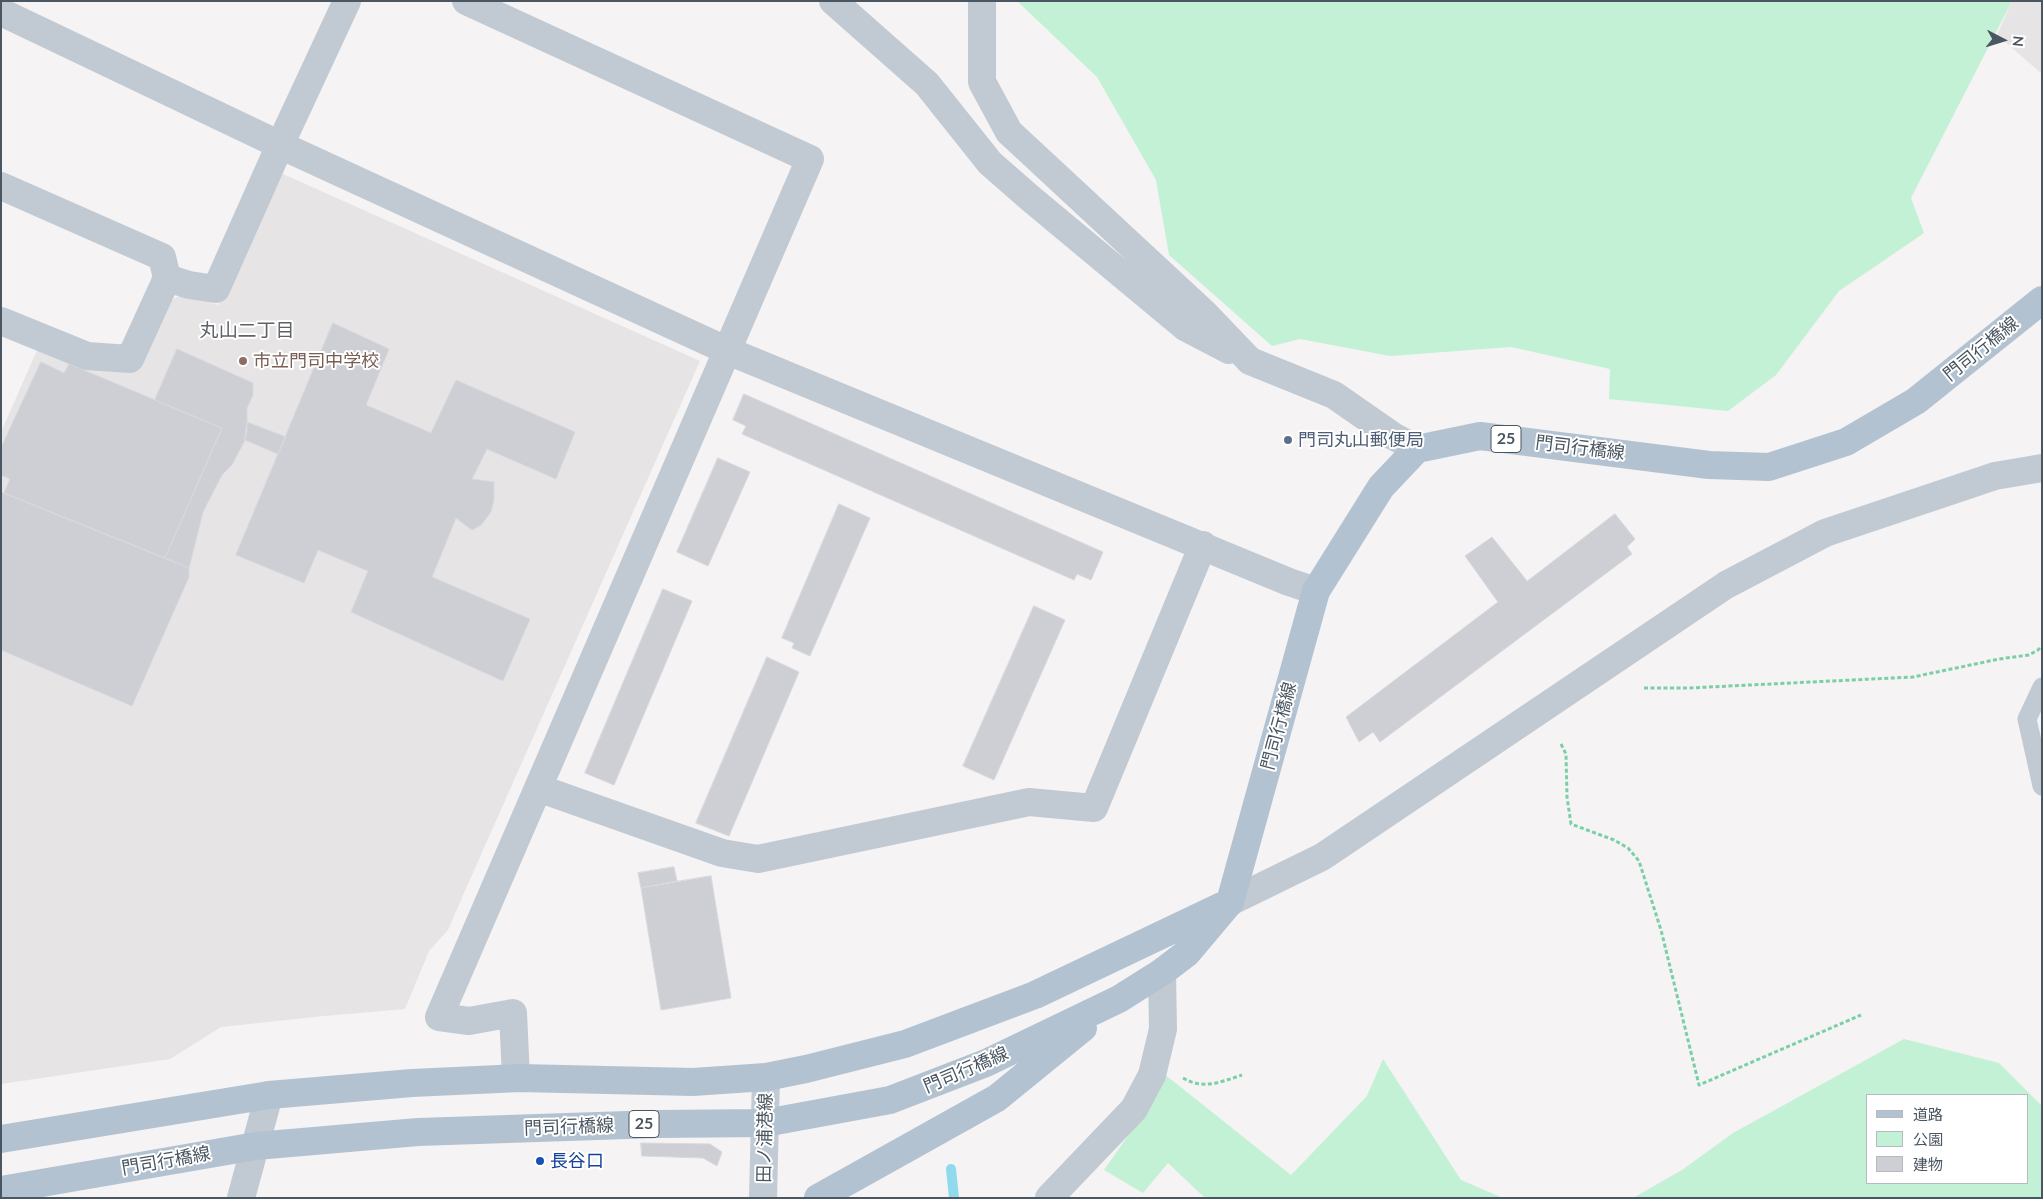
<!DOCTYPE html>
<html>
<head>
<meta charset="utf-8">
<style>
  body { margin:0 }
  #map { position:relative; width:2043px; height:1199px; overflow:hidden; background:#f5f3f3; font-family:Lato,"Noto Sans JP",sans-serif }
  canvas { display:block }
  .frame { position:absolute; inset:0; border:2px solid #4a5661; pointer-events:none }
  .legend { position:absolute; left:1866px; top:1094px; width:162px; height:90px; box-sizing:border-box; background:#fff; border:1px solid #b7bbc0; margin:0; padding:6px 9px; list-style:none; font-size:15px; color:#4a5661 }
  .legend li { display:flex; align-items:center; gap:10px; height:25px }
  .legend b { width:25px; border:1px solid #b7bbc0 }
  .north { position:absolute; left:1978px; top:15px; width:50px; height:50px; -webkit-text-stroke:4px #fff; paint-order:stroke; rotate:95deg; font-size:14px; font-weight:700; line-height:20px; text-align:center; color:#4a5661 }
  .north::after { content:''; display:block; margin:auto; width:18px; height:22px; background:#4a5661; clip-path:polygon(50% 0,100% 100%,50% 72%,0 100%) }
</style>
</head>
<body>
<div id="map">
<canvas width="2043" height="1199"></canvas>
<div class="frame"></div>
<ul class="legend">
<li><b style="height:6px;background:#b3c2d1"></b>道路</li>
<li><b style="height:14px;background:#c3f1d5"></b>公園</li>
<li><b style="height:14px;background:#cdcfd5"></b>建物</li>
</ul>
<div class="north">N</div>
</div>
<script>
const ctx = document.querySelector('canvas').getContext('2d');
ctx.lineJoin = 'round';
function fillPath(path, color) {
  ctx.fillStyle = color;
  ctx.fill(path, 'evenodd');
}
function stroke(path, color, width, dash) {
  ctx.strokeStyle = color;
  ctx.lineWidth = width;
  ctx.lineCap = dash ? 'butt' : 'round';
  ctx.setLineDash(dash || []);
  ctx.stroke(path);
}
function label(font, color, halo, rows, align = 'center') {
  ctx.font = font + ' Lato,"Noto Sans JP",sans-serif';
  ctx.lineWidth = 4;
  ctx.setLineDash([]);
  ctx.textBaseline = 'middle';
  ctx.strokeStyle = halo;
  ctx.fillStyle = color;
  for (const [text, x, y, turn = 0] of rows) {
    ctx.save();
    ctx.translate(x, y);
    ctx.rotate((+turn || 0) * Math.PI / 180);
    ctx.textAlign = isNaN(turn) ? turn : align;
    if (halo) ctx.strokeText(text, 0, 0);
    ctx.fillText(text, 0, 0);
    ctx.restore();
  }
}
fillPath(new Path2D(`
  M2012 1H2042V74L1997 35Z
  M281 173 700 361 464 893 448 930 429 951 405 1009 324 1016 221 1027 170 1059 1 1084V432L42 339 135 367 158 308 184 293 218 305Z`), '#e6e4e5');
fillPath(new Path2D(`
  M1017 1H2012L1911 198 1924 233 1839 291 1776 375 1728 411 1609 399 1610 369 1511 347 1390 356 1300 339 1272 346 1169 255 1156 180 1097 77Z
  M1904 1039 1999 1063 2042 1106V1198H1633L1682 1170 1733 1133ZM1867 1095H2027V1183H1867Z
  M1383 1059 1461 1180 1503 1198H1205L1168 1163 1143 1193 1104 1170 1151 1103 1163 1073 1291 1175 1367 1096Z`), '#c3f1d5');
stroke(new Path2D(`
  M951 1169 954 1198`), '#90daee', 10);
const building = new Path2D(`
  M333 323 389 349 366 405 431 433 456 380 575 432 556 479 487 449 472 479 494 482V499L491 512 481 525 472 530 456 518 432 577 530 619 503 681 351 612 368 571 318 550 304 583 236 555Z
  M177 349 253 383V395L247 408V431L245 440 232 465 222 475 203 512 189 568 165 558 222 428 155 400Z
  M41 362 64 373 69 364 222 428 165 558 4 493 10 479 1 475V448Z
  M744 394 1103 552 1091 580 1077 574 1074 580 742 434 746 426 733 420Z
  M247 422 286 437 278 454 245 440Z
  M718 458 750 472 708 566 677 552Z
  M1 492 189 568V577L132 706 1 650Z
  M839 504 870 518 810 656 792 648 794 643 782 638Z
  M1615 514 1635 539 1627 547 1632 554 1380 742 1373 732 1359 742 1346 717 1498 602 1465 556 1492 537 1527 581Z
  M663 589 692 601 614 785 585 773Z
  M1034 606 1065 620 994 780 963 766Z
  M767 657 799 672 729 836 696 823Z
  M674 867 677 881 641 888 638 873Z
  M711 876 731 998 661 1010 641 888Z
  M641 1143 710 1144 722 1152 717 1166 703 1158 642 1156Z`);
fillPath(building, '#cdcfd5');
stroke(building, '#d7d9de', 1);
stroke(new Path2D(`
  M1644 688H1689L1913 677 1999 659 2029 655 2038 650 2042 646
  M1561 744 1566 754 1567 797 1571 824 1614 840 1628 848 1639 861 1661 930 1699 1085 1861 1015
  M1183 1078C1203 1090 1221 1082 1242 1075`), '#7ad0a6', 3, [4, 2.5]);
stroke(new Path2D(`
  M2042 687 2027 719 2042 786`), '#c1cad2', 19);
stroke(new Path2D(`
  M466 1 810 159 439 1017 469 1021 513 1013 516 1078
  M833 1 927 84 990 163 1030 198 1185 327 1229 350
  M982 1V82L1009 132 1204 313 1250 361 1334 395 1393 436 1417 449
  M1 186 162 257 167 278
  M1 321 87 356 130 359 167 278 189 285 216 289 280 145 347 1
  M538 788 722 853 758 859 1029 802 1094 808 1203 545
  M241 1198 269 1095
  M1049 1198 1134 1109 1152 1075 1163 1029 1162 972`), '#c1cad2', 28);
stroke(new Path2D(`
  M1 12 280 145 728 351 1289 582 1316 591
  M1230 902 1322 857 1726 585 1825 533 1995 476 2042 468`), '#c1cad2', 28);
stroke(new Path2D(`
  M763 1198 766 1077`), '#c1cbd6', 28);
stroke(new Path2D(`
  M1 1139 269 1095 412 1083 520 1078 693 1082 766 1077 806 1069 905 1044 1035 995 1222 906
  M1 1190 256 1146 418 1132 657 1124 765 1123 890 1100 986 1063 1119 999 1162 972 1187 953 1230 902 1316 591 1381 487 1417 449 1480 436 1709 465 1769 467 1846 442 1916 401 2042 300
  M818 1198 997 1098 1083 1028`), '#b3c2d1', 28);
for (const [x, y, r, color] of [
  [243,361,5,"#8d6e63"],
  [1288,440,5,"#5c6f8a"],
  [540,1161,5,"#1a4fb4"]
]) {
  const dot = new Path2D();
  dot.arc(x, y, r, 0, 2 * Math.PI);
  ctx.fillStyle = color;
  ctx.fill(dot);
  stroke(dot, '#fff', 2);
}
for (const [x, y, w] of [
  [1506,439,30],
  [644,1124,30]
]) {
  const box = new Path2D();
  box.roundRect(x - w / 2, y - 13.5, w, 27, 4);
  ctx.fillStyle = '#fff';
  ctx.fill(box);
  stroke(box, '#4a5661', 1);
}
label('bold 16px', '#4a5661', null, [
  ["25",1506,439],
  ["25",644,1124]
]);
label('18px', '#4a5661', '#fff', [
  ["門司行橋線",1981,349,-39],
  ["門司行橋線",1580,448,7],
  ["門司行橋線",1279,726,-75],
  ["門司行橋線",966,1070,-23],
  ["門司行橋線",569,1127,-2],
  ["田ノ浦港線",765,1138,-89],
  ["門司行橋線",166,1161,-10]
]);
label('18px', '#785e54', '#fff', [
  ["市立門司中学校",253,361]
], 'left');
label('18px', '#4e5e75', '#fff', [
  ["門司丸山郵便局",1298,440]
], 'left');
label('18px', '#164399', '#fff', [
  ["長谷口",550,1161]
], 'left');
label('19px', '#5f6368', '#fff', [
  ["丸山二丁目",247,331]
]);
</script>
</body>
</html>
